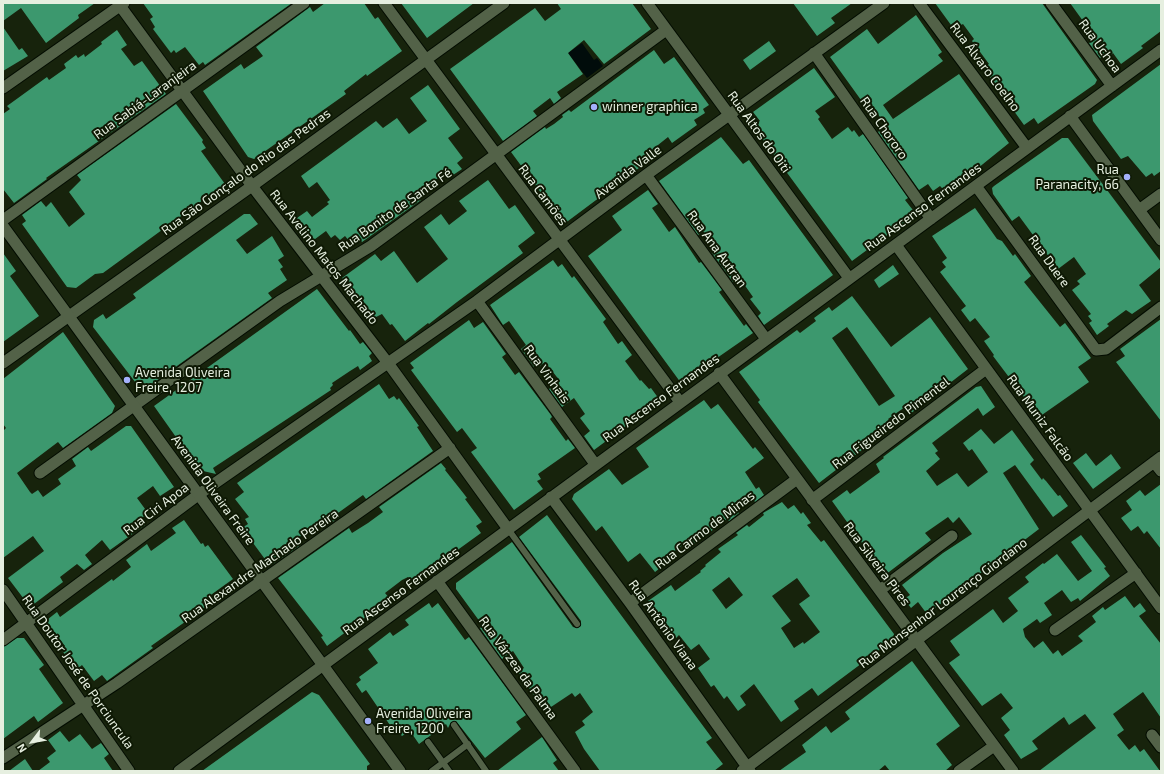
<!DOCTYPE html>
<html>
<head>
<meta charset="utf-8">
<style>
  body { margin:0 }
  #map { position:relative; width:1164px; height:774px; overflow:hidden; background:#17230c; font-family:"Exo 2",sans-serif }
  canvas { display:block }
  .frame { position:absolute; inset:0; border:4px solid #e6efe0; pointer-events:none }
  .north { position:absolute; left:12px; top:722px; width:40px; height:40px; -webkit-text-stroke:3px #0e1904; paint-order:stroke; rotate:238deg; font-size:11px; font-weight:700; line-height:16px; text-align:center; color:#e6efe0 }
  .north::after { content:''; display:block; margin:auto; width:14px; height:18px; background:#e6efe0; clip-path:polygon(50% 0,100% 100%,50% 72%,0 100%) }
</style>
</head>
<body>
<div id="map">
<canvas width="1164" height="774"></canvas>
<div class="frame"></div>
<div class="north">N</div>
</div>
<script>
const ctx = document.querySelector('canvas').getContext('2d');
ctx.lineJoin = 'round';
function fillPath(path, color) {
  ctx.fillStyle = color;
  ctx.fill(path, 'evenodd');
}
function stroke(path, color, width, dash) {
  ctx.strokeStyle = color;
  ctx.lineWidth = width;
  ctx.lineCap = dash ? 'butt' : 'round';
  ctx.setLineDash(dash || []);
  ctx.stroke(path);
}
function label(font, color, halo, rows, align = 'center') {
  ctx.font = font + ' "Exo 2",sans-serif';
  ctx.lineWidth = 4;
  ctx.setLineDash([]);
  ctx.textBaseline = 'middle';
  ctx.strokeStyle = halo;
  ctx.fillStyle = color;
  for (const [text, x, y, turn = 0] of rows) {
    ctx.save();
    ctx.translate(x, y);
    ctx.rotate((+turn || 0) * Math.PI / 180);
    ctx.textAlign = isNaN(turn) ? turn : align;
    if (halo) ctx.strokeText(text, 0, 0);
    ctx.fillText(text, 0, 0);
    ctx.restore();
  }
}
fillPath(new Path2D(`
  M582 43 594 60 597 58 603 66 587 78 568 53Z`), '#010c0b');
fillPath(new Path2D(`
  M3 3H95L78 15 79 18 46 43 21 8 3 21Z
  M143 3H292L205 65 203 62 199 65 185 47 176 53 174 50 171 53 153 29 155 27 150 19 153 17Z
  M325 3H364L375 19 378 17 402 51 367 76 366 74 344 91 346 94 254 159 248 157 203 91 241 64 244 69 263 56 256 47 310 7 313 12Z
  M401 3H474L427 38Z
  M557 3H632L651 29 604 64 584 40 568 53 583 74 557 92 561 98 554 104 550 98 533 111 537 116 503 141 450 69 535 8 545 21 561 9Z
  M793 3H852L831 18 835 23 817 36Z
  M935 3H1042L1097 80 1095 84 1038 124 1034 118 1024 125 983 68 989 64 972 41 974 39 963 24 961 25 957 20 951 25Z
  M1070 3H1161V31L1141 46 1143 48 1121 64 1113 53 1107 58 1104 55 1100 58 1089 43 1096 39Z
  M916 15 942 52 938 55 943 61 883 105 893 119 959 74 1009 143 957 185 954 181 943 189 940 186 933 191 928 184 919 190 878 132 886 125 865 97 861 100 830 57 867 29 878 44Z
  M3 27 19 50 22 48 28 56 3 71Z
  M117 30 127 45 121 49 134 66 142 61 166 94 46 178 47 179 14 203 3 189V114L10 109 7 106 47 77 49 80 66 68 64 64 76 55 78 58 84 54 85 57 102 44 101 42Z
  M769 41 776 51 750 70 743 60Z
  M654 50 664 64 674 57 709 105 703 109 705 113 694 120 697 125 672 143 668 137 653 149 644 157 647 162 564 224 511 152 545 127 546 129 554 124 563 117 562 115 569 110 571 112Z
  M1161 64V171L1154 176 1152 173 1146 177 1128 156 1121 159 1093 121 1092 115Z
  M814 68 835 97 815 111 820 117 818 119 832 139 848 127 852 132 854 130 859 137 863 134 908 198 905 200 916 214 852 261 757 132 759 131 754 125 760 121 753 112Z
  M428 85 460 129 448 138 463 158 457 163 462 169 453 175 450 170 416 193 421 200 362 242 358 236 350 242 345 236 340 240 335 235 331 238 326 231 311 242 294 220 307 211 312 217 329 204 327 202 330 200 317 182 309 188 301 176 376 121 383 128 397 118 409 134 427 121 410 98Z
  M176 104 203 140 202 142 206 148 201 151 225 184 103 273 95 274 76 288 67 287 22 224 26 221 22 215 41 201 46 207 51 202 69 227 85 214 69 192 81 180 77 175Z
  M721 137 743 164 749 160 833 275 764 325 758 316 761 313 750 299 753 297 739 277 733 282 712 253 718 249 703 231 698 235 659 181Z
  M1062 138H1068L1161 262V267L1139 285 1151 301 1132 314 1126 310 1107 324 1109 326 1097 335 1089 323 1092 321 1088 316 1091 314 1072 290 1080 284 1077 281 1086 274 1074 257 1058 269 1019 216 1012 221 993 194 992 188 994 186Z
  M488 180 509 209 515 205 535 233 518 246 523 253 457 302 429 324 428 323 405 341 392 324 390 325 382 314 372 319 342 278 375 254 381 261 394 251 417 283 448 259 424 227 441 214 449 225 467 211 459 201Z
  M648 190 658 204 652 208 669 232 675 227 699 263 701 262 722 290 719 292 744 326 746 324 753 333 681 383 588 256 622 230 612 216Z
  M975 208 997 239 1002 241 1013 256 1015 254 1031 276 1024 282 1060 327 1065 323 1091 358 1078 367 1089 382 1039 417 993 356 994 355 984 341 990 337 975 318 970 322 961 310 966 306 940 272 946 267 942 262 947 258 932 236Z
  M244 214H250L258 224 236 240 247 254 272 236 284 256 278 260 283 267 280 269 287 280 268 293 272 298 142 391 93 327 94 320 103 314 106 319 136 298 133 294Z
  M3 253 16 271 10 276 39 316 3 342Z
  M553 260 558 267 562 264 572 278 574 276 606 319 603 322 618 344 622 341 632 355 625 361 640 381 641 380 649 389 651 388 659 399 635 416 636 419 594 450 584 436 590 431 580 418 585 414 574 398 562 407 549 389 560 381 545 362 540 366 538 363 534 367 521 349 526 345 521 338 509 321 503 325 490 305Z
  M893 265 899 274 879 288 874 280Z
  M317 289 349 331 350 330 360 344 363 342 372 353 369 356 372 361 360 370 358 366 350 371 332 383 333 385 330 388 331 390 213 468 216 474 203 471 197 462 195 464 154 406Z
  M852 296 891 347 930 317 968 369 910 414 905 407 888 419 893 426 819 483 758 402 760 400 739 372 797 330 800 333 816 321 814 318 829 307 832 311ZM847 327 895 396 879 406 832 338Z
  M1161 319V421L1116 362 1125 356 1120 349Z
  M469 320 474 328 483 322 506 354 502 357 515 375 519 372 551 415 552 417 550 419 566 441 568 439 575 448 538 474 541 479 537 481 543 489 514 510 471 452 477 448 462 428 457 432 411 370 414 368 410 363Z
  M63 332 115 406 112 413 63 448 58 442 17 473 30 492 32 494 38 490 43 497 61 484 58 479 76 466 72 459 88 447 91 451 126 426H131L174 487 160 496 153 486 137 498 148 513 141 519 145 525 110 550 102 540 85 555 92 564 84 570 77 564 60 577 63 582 30 607 8 578 44 551 33 536 3 558V431L6 428 3 424V379Z
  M379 384 389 399 394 396 397 400 399 398 419 426 417 427 433 451 366 499 363 495 338 513 340 517 328 525 324 519 314 525 297 539 301 545 270 566 242 528 248 524 245 519 249 517 235 499 244 492 237 483Z
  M981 386 995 407 983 416 978 408 932 443 938 451 935 453 940 459 926 471 937 486 957 473 968 487 988 472 972 449 969 451 963 443 981 429 994 444 1012 430 1034 460 1030 464 1042 480 1043 478 1046 481 1058 496 1060 495 1068 506 1053 517 1015 465 1003 473 1039 529 927 614 918 602 911 608 904 599 910 595 902 585 943 553 972 534 959 517 953 523 948 517 925 533 931 540 885 575 832 501 847 490 850 494 880 472 876 464 884 458 883 457 976 387Z
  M704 400 711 409 718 404 753 449 755 447 764 458 745 472 756 489 759 487 764 495 755 502 751 496 734 506 739 513 729 521 727 519 693 545 689 540 672 553 674 557 655 572 640 553 628 562 602 526 596 531 572 499 574 494 609 469 622 485 649 467 636 448Z
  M1086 453 1096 466 1111 454 1121 468 1093 489 1073 463Z
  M441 463 446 469 445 470 464 494 467 498 465 499 482 522 476 526 481 533 412 583 408 577 402 580 385 593 390 599 327 646 321 637 323 636 278 578 349 528 352 533 368 523 383 512 379 507Z
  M1161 484V549L1147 531 1144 534 1138 526 1131 531 1121 518 1132 510 1126 501 1140 490 1145 496Z
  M782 502 788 509 794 505 801 514 803 512 811 523 807 525 821 542 824 540 894 634 893 640 818 696 812 688 794 701 799 709 781 722 754 684 740 696 746 705 738 711 727 696 724 699 714 685 711 687 698 668 710 659 699 644 691 650 679 635 676 638 648 601 671 585 675 591 701 572 700 571 706 566 705 565 721 552 718 549 738 535 736 533 747 525 749 527 764 515 763 513ZM729 577 743 595 726 609 712 590ZM797 578 810 596 799 604 820 632 804 644 803 642 794 648 781 628 791 621 772 596Z
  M547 515 712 738 706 742 723 764 714 771H600L584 749 575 732 585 725 582 721 593 712 580 693 575 697 572 693 545 711 518 672 524 668 513 651 502 659 480 628 483 626 456 589V583L512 542 573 627 577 628 581 626V621L519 537Z
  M184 520 201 544 203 543 205 547 208 545 233 579 201 602 206 607 151 646 153 648 107 681 102 675 94 681 82 665 76 670 61 649 65 646 51 628 48 631 43 623 57 612 60 617 112 579 113 581 131 567 126 560 147 544 151 551 176 533 172 528Z
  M1081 535 1106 567 1104 568 1110 576 1080 601 1078 598 1071 602 1062 590 1044 603 1052 615 1040 623 1037 619 1023 629 1025 637 1034 648 1043 641 1053 654 1058 650 1062 656 1083 641 1078 636 1096 622 1092 616 1103 607 1105 610 1125 596 1134 608 1140 603 1146 611 1139 616 1161 644V718L1143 692 1113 714 1124 730 1117 735 1129 750 1135 745 1140 752 1144 749 1160 771H1039L1096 728 1085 714 1069 725 1064 717 1032 741 1038 749 1021 759 1004 735 1010 730 1001 718 1013 708 1001 693 982 706 949 663 960 655 950 641 993 609 1003 623 1018 611 1008 598 1029 582 1025 577 1043 563 1044 564 1057 554 1078 581 1092 571 1071 542Z
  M429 603 432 608 438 603 465 640 469 637 526 715 516 722 521 729 485 758 456 721 451 722 448 728 446 724 419 744 410 731 402 736 398 732 396 734 366 690 362 693 356 684 361 680 359 677 378 663 368 649 390 632 393 636 409 625 405 620Z
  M17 638H24L44 665 39 669 63 703 38 722 34 716 3 739V647Z
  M912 661 960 726 936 744 952 765 945 771H890L885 765 878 771H779L806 752 802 745 826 726 831 733 850 719 845 712Z
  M312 692 319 695 370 764 367 766V771H202Z
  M60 731 69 742 80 734 92 749 101 743 109 754 104 758 113 771H38L50 762 47 758 56 751 48 740Z
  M542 737 557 760 553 763 559 771H497Z
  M25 759 33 771H9Z`), '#3c986e');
const service = new Path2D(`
  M508 529 577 624
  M454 725 486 771
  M428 742 449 771
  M432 771 468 744`);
const minor = new Path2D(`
  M118 3 252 186 388 363 508 529
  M384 3 680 402
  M647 3 849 278
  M919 3 1027 148
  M1051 3 1112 86
  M814 53 931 219
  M3 88 124 3
  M1070 116 1161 240
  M646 175 766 339
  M976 186 1096 350 1106 349 1161 307
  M1139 210 1161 194
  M3 220 304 3
  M896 245 1161 608
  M477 301 595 464
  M3 363 252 186 504 3
  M719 373 1013 771
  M1154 462 1161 471
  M40 473 280 301 371 246 666 30
  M551 497 630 603 750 771
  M812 500 986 369
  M437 581 575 771
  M3 590 129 771
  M880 590 952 536
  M630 603 797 479
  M1055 630 1136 573
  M3 640 198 495 477 301 646 175 884 3
  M1152 735 1161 747
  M3 758 117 683 450 448
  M179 771 1161 50
  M742 771 1161 457
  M959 771 994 746`);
const tertiary = new Path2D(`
  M3 226 400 771`);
stroke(service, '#030c00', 8);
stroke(minor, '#030c00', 13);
stroke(tertiary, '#030c00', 13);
stroke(service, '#536248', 6);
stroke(minor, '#536248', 11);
stroke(tertiary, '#536248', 11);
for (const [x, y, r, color] of [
  [594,107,4,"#a4b1fc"],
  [1127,177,4,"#a4b1fc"],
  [127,380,4,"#a4b1fc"],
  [368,721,4,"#a4b1fc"]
]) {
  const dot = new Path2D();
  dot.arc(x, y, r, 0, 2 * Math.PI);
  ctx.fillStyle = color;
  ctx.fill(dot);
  stroke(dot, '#0e1904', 1.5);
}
label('13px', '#e6efe0', '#0e1904', [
  ["Rua Uchoa",1100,46,54],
  ["Rua Álvaro Coelho",985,67,53],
  ["Rua Sabiá-Laranjeira",145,100,-36],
  ["Rua Chororo",884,128,55],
  ["Rua Altos do Oiti",759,132,54],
  ["Rua São Gonçalo do Rio das Pedras",246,172,-36],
  ["Avenida Valle",628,172,-37],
  ["Rua Camões",543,195,53],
  ["Rua Ascenso Fernandes",923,207,-36],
  ["Rua Bonito de Santa Fé",395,210,-35],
  ["Rua Ana Autran",717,249,54],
  ["Rua Avelino Matos Machado",324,257,52],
  ["Rua Duere",1049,261,54],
  ["Rua Vinhais",547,374,54],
  ["Rua Ascenso Fernandes",661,398,-36],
  ["Rua Muniz Falcão",1040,418,54],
  ["Rua Figueiredo Pimentel",891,423,-37],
  ["Avenida Oliveira Freire",213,490,54],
  ["Rua Ciri Apoa",156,509,-37],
  ["Rua Carmo de Minas",705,530,-37],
  ["Rua Silveira Pires",877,564,53],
  ["Rua Alexandre Machado Pereira",260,566,-35],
  ["Rua Ascenso Fernandes",401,591,-36],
  ["Rua Monsenhor Lourenço Giordano",943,603,-37],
  ["Rua Antônio Viana",663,625,54],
  ["Rua Várzea da Palma",518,668,54],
  ["Rua Doutor José de Porciuncula",78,672,55]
]);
label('13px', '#e6efe0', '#0e1904', [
  ["winner graphica",602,107],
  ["Rua",1119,170,"right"],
  ["Paranacity, 66",1119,185,"right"],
  ["Avenida Oliveira",135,373],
  ["Freire, 1207",135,388],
  ["Avenida Oliveira",376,714],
  ["Freire, 1200",376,729]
], 'left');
</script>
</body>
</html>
